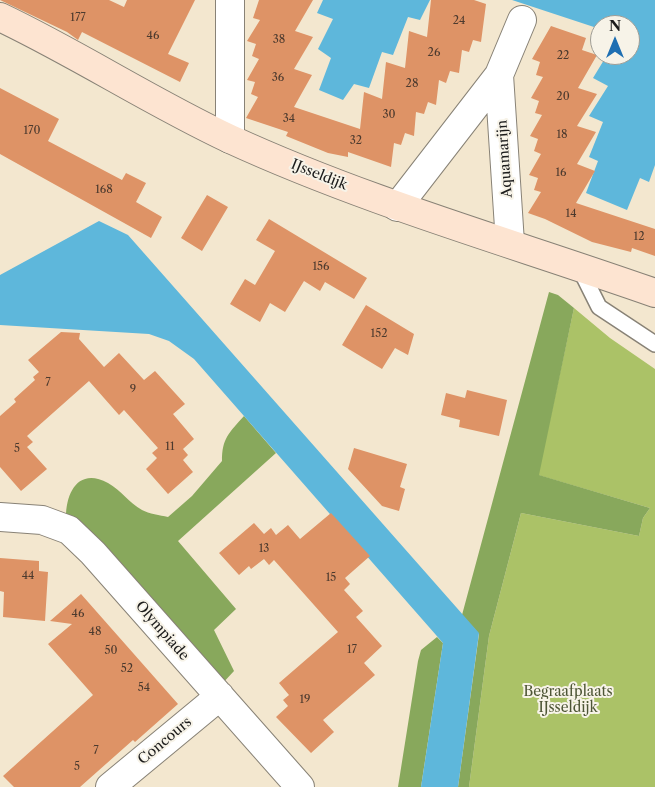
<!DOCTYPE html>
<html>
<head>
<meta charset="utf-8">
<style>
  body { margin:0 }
  #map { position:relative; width:655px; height:787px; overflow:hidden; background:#f3e7cf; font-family:"Libre Caslon Text",serif }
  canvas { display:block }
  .north { position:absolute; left:590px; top:15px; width:50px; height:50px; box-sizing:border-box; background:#f7f3e8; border:1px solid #9f9d96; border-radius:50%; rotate:0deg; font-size:14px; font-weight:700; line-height:20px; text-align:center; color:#1c1c1c }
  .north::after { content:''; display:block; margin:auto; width:18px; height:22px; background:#1f6fb2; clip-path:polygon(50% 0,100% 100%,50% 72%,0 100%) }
</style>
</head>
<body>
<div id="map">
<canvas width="655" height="787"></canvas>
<div class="north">N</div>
</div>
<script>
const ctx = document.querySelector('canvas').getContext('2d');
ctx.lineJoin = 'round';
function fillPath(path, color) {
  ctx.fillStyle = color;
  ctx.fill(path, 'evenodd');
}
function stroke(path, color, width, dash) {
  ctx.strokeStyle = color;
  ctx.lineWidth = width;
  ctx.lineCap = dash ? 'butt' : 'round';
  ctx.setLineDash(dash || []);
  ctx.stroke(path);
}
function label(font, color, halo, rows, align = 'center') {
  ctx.font = font + ' "Libre Caslon Text",serif';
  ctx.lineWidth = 4;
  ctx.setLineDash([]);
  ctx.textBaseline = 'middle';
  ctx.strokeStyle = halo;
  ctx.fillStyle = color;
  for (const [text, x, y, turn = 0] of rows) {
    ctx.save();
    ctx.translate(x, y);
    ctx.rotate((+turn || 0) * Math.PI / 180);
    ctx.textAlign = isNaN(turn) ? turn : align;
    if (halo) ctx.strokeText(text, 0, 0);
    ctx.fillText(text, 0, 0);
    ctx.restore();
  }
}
fillPath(new Path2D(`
  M574 308 610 338 655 369V787H469L489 636 521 513 639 536 643 518 650 508 538 475Z`), '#abc267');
fillPath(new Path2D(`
  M549 292 558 295 574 308 539 475 650 508 643 518 639 536 521 513 489 636 469 787H458L479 634 462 615Z
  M244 416 276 453 178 541 236 609 214 630 234 671 221 685 66 517C66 492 79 467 108 483 121 490 129 503 142 510 149 514 160 515 168 517L192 496 222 461C222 438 229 433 244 416Z
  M437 637 443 643 421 787H398L418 661 421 650Z`), '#88a85c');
fillPath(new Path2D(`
  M323 0H430L420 20 408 17 393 55 382 52 369 88 354 84 343 100 319 90 331 58 318 49 333 19 317 13Z
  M512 0H655V165L649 182 640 178 627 210 586 193 598 161 589 157 603 122 589 116 608 86 593 78 607 55H630V25H600V29Z
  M99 221 128 235 479 633 458 787H421L443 643 194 359 169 341 149 334 0 325V275Z`), '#5eb7db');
fillPath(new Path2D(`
  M0 0H109L124 7 127 0H195L168 54 189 63 180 82 82 32 78 40 67 32Z
  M259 0H313L295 31 313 37 294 69 312 75 294 107 360 129 364 92 382 99 386 62 405 68 409 31 427 37 431 0H474L486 4 481 42 473 40 469 52 462 50 459 73 450 71 446 83 439 80 436 105 428 102 424 114 416 112 414 136 405 133 401 145 394 143 391 167 348 152V157L328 153 286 136 288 132 246 118 258 97 251 94 255 82 247 80 259 59 252 56 256 44 247 41 260 20 253 18Z
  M551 26 586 38 582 50 597 55 578 88 597 94 577 126 596 132 577 164 595 171 576 203 655 229V256L632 248 631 252 592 242 545 219 528 213 541 192 534 190 538 178 529 175 541 154 534 151 538 139 530 136 542 115 535 113 539 101 531 98 543 77 536 75 540 62 532 59Z
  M0 88 59 119 48 141 122 180 126 173 146 183 136 202 162 217 151 238 0 154Z
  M207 195 228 207 202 251 181 238Z
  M269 219 367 278 354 299 325 282 320 291 304 281 285 312 270 303 260 322 230 304 245 279 255 285 275 251 256 240Z
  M366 305 414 334 408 355 395 348 382 369 342 345Z
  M61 332 80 333 79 339 104 367 119 353 144 380 155 371 185 404 173 414 194 439 183 449 188 455 183 460 193 472 168 494 146 469 157 458 152 453 158 448 124 410 119 415 89 381 27 436 33 442 27 447 47 469 21 491 0 467V416L16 402 14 399 35 380 33 377 39 372 28 360Z
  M467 390 507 400 499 436 459 427 460 420 441 415 446 393 465 398Z
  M354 448 407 464 400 487 405 489 399 511 382 506 348 469Z
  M331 513 370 556 345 578 350 584 344 590 363 611 356 617 382 646 364 663 375 675 323 720 334 732 311 753 276 717 288 706 283 700 289 695 279 683 338 632 274 560 269 565 264 559 251 569 249 566 239 575 219 553 254 523 264 534 271 528 276 535 288 525 300 539Z
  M0 558 39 561V571L48 572 45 621 3 617 4 592 0 591Z
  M81 594 178 704 135 742 133 740 80 787H14L3 776 93 695 48 644 72 624 50 621Z`), '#de9366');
const lane = new Path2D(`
  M579 267 599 307 655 344`);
const street = new Path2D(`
  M499 75 510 243
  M230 139V0
  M397 207 499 75 522 20
  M0 517 42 520 69 530 93 553 300 787
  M110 787 220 696`);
const secondary = new Path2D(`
  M0 17C78 54 151 102 230 139 367 202 513 243 655 293`);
stroke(lane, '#888276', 18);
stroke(street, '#888276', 30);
stroke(secondary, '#888276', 30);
stroke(lane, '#fff', 15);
stroke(street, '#fff', 28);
stroke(secondary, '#fde4d1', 28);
label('11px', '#4c3a2e', null, [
  ["177",78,18],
  ["24",459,21],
  ["46",153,36],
  ["38",279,40],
  ["26",434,53],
  ["22",563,56],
  ["36",278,78],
  ["28",412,84],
  ["20",563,97],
  ["30",389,115],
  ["34",289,119],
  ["170",32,131],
  ["18",562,135],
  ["32",356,141],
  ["16",561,173],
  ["168",104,190],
  ["14",571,214],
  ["12",639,237],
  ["156",321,267],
  ["152",379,334],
  ["7",48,383],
  ["9",133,390],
  ["11",170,447],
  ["5",17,449],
  ["13",264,549],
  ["44",28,576],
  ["15",331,578],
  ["46",78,614],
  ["48",95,632],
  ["17",352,650],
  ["50",111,651],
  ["52",127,669],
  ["54",144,688],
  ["19",305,700],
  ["7",96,751],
  ["5",77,767]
]);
label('14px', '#1c1c1c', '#f7f3e8', [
  ["Aquamarijn",505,159,-94],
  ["IJsseldijk",319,175,22],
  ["Olympiade",162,631,49],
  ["Concours",165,741,-40]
]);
label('14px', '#4e5636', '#f7f3e8', [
  ["Begraafplaats",568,692],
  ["IJsseldijk",568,708]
]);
</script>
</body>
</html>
